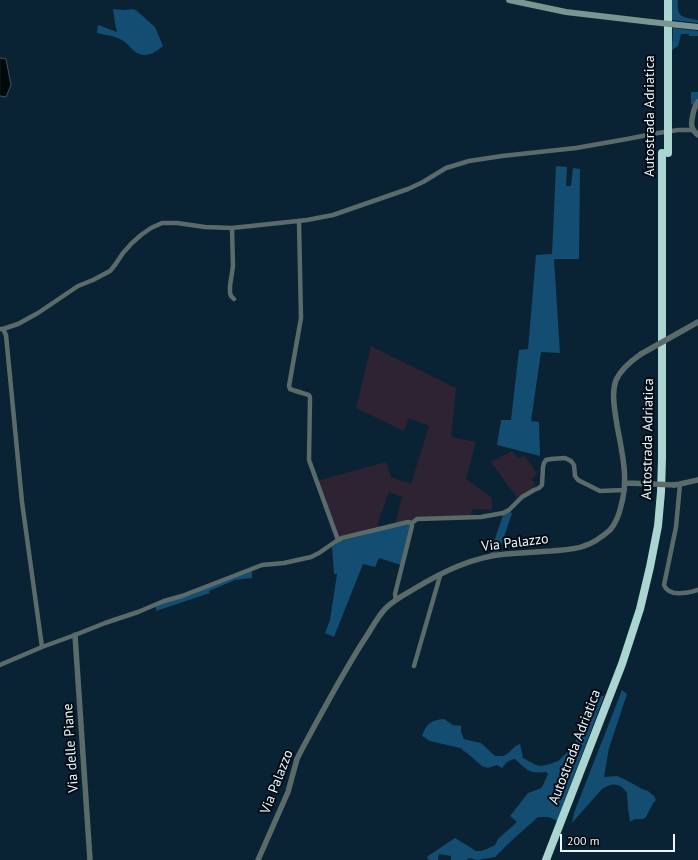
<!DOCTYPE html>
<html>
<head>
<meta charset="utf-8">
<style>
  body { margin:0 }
  #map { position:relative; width:698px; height:860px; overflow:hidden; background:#092334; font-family:"PT Sans",sans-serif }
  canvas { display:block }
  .scale { position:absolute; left:560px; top:834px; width:115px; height:18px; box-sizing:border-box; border:2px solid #ecf5fc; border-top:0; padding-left:5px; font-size:12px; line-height:14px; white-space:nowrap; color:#ecf5fc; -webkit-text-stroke:3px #030b13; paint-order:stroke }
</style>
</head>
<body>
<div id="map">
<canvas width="698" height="860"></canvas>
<div class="scale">200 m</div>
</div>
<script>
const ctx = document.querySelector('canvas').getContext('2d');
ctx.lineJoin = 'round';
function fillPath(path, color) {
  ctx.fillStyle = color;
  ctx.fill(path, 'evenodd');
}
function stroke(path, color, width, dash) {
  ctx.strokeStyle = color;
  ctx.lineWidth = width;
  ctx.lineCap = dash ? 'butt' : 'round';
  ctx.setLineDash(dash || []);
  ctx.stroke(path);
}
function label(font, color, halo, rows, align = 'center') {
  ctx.font = font + ' "PT Sans",sans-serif';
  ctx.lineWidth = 4;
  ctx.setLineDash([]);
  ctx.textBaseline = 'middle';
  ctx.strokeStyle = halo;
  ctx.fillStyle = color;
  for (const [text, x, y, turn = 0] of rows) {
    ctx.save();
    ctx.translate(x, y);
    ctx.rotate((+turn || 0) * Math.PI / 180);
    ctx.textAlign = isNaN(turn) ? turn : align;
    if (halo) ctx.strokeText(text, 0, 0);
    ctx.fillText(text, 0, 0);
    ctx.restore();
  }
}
fillPath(new Path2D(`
  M371 346 456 388 451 437 476 442 466 479 492 498V510L472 509 471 516 413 521 395 525 402 497 389 492 377 525 380 527 339 538 317 481 386 462 391 477 411 484 429 426 409 418 404 431 356 408Z
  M512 451 513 452 518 458 525 456 537 474 531 479 536 485 517 498 491 462Z`), '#2d2332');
fillPath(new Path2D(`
  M672 0H678C676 18 683 17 698 20V23L672 20Z
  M113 9 124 10 133 9 137 11 155 27 163 46C154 54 144 59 134 51 130 47 127 43 122 40 115 36 105 35 97 33L98 25 117 32 115 23Z
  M673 28 698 31V36H689V34H681L678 46 672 50Z
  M691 92H698V99L693 105 691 104Z
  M556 166 567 167 566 186H571L573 168 580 169 579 259H554L560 353 541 352 531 421 539 422 540 456 497 445 501 420H511L519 350 528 349 536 255 552 254Z
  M509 512 512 513 499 552 490 554 503 515Z
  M409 523 411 525 401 565 379 558 375 567 363 564 334 637 325 633 330 620 337 574H334L332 547 341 541Z
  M252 569V578L235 580 209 591 210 593 156 611V605Z
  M622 690 627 694 609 748 604 777 617 776 628 781 642 789 648 791 654 796 656 800 653 803 646 817 643 819H635L630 822 628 808 627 793C620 783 613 782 602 789L572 823 574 813Z
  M601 696H604L557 821 549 817H538L510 842 495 857 477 860 469 858 467 860H451V856L439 854 438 860H429L427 858 428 856 455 838 476 851H481L487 849 495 845 498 839 517 822 510 816 528 793 539 789 542 787 548 774 546 772C529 774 527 770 515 759 508 760 506 763 502 768L497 765 488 768 482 766 468 754 460 748 430 741 422 736C426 724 431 720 444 719L453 725 461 726V732L464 739 467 740 481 743 495 756C496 756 502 756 503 756 510 754 513 746 520 744L523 758 536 765 541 766 550 764 558 761 573 747 580 731 591 714 597 700Z`), '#134d72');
const water = new Path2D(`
  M0 58 6 59 11 85 6 97 0 96Z`);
fillPath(water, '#010a0b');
stroke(water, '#485053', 1);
stroke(new Path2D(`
  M299 221 301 318 289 386 290 389C293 390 308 395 309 395 310 396 310 398 310 399L309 460 338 540
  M232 228 233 266 230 286V293L231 296 234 299
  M0 329H3L18 324 38 313 78 286 93 280 110 271 115 265 123 253 132 243 141 235 151 228 162 223H177L205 227 232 228 307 220 333 215 408 189 423 182 446 168 469 161 502 156 576 148 627 139 658 133 678 130H693
  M3 329 6 335 22 502 42 647
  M680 484 676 527 664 585C669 598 688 593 698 590
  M412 523 417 519 481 517 503 513 509 510 522 497 534 490 539 488 542 485 543 467 544 463 546 460 551 459 565 458 571 461 574 465 575 476 578 480 600 491 625 490
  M0 665 42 647 75 635 105 623 138 612 164 601 182 596 262 565 284 563 311 557 319 553 335 542 342 538 408 522 412 523V526L395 594 396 600
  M414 666 440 576V574`), '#5a6b69', 4.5);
stroke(new Path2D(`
  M698 102C695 106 694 109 693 114 691 123 690 129 698 135
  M626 483 653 484
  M674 485 680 484 698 480
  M75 635 90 860
  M258 860 288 792 297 759 301 751C321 714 341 676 364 640 371 630 377 617 386 608 394 600 404 595 414 589 442 572 472 557 506 554 521 553 536 552 551 551 562 550 574 550 584 546 594 543 602 537 610 530 616 523 619 515 621 506 629 478 622 453 617 425 615 411 611 394 616 380 621 369 631 361 641 354`), '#5a6b69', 5.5);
stroke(new Path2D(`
  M509 0 566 12 651 22
  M679 25 698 27`), '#7a9693', 6);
stroke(new Path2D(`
  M668 50V0
  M546 860 622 664 640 609 650 567 658 526 661 492 662 459V153`), '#aad5d1', 8);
stroke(new Path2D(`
  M641 354 698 322
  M653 484 674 485`), '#5a6b69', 5.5);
stroke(new Path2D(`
  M651 22 679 25`), '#7a9693', 6);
stroke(new Path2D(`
  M668 153V50`), '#aad5d1', 8);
label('14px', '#ecf5fc', '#030b13', [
  ["Autostrada Adriatica",650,116,-90],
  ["Autostrada Adriatica",648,439,-89],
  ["Via Palazzo",515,543,-7],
  ["Autostrada Adriatica",575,747,-69],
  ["Via delle Piane",71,748,-94],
  ["Via Palazzo",277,782,-69]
]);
</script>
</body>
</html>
